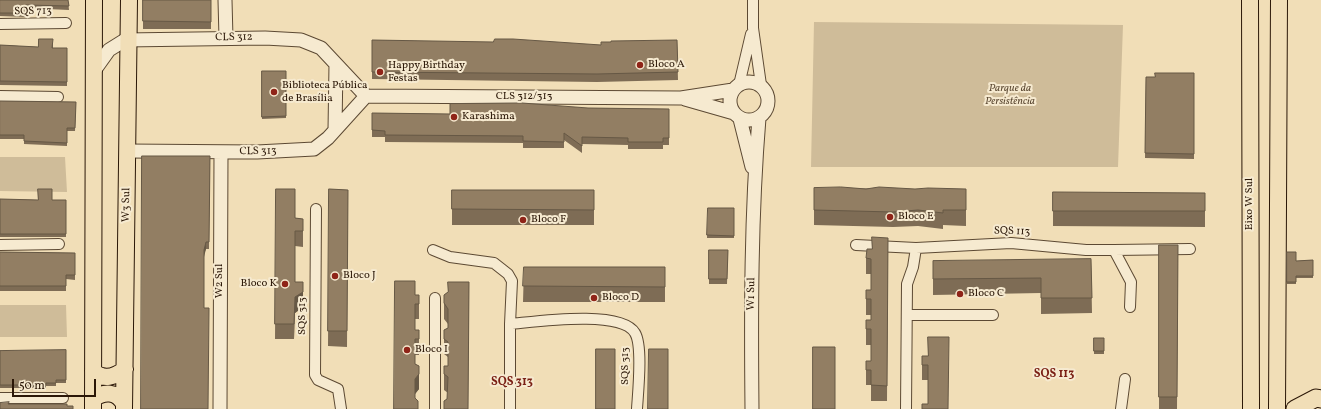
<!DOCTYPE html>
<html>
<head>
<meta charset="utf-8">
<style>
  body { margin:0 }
  #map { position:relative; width:1321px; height:409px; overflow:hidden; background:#f1deb7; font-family:Vollkorn,serif }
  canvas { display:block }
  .scale { position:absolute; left:12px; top:379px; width:84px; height:18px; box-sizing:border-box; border:2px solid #2b1707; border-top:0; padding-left:5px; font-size:12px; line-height:14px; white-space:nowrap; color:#2b1707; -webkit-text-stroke:3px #f6ead0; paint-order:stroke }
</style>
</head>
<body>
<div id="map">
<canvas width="1321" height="409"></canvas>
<div class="scale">50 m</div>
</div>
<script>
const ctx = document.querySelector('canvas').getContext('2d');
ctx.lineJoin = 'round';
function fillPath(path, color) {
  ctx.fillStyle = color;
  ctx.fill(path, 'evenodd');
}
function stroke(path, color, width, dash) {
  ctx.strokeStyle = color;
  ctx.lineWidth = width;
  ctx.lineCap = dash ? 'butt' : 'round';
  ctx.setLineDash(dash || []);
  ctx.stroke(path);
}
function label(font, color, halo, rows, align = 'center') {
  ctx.font = font + ' Vollkorn,serif';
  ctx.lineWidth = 4;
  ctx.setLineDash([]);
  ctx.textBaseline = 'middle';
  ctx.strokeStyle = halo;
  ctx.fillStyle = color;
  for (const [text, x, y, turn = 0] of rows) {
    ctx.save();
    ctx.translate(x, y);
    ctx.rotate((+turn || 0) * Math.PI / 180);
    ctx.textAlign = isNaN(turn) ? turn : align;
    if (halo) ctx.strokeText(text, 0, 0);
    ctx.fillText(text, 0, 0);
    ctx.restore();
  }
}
fillPath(new Path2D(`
  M814 22 1123 25 1118 167H811Z
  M0 157H65L67 192 0 191Z
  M0 305H66L67 337H0Z`), '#cfbc99');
const minor = new Path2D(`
  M753 0V28L761 85
  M0 24 66 23
  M739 85 751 34
  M0 96 58 97
  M316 209 315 375 318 380 338 389 341 409
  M0 245 59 244
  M856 245 916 248
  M433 250 450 257 494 263 508 274 512 281 510 324V409
  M1114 250 1190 249
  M908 315H993
  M510 324C534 322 621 309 635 333 643 346 638 392 637 409
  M0 398H63
  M435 409V298
  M906 409 907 284 913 267 916 248 1011 243 1086 250H1114L1131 282 1130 307
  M1121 409 1125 379`);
const tertiary = new Path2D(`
  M225 0 226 38
  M94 71 109 50 125 40 265 38 301 40 321 48 366 96
  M730 101a19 19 0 1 1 38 0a19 19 0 1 1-38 0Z
  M366 96 681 98 733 90
  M685 99 734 113
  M740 119 752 167
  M335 130 336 64
  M127 151 257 152 314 149 328 138 366 96
  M220 409 221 153
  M752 409C751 312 751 215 759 118`);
const primary = new Path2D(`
  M1250 0 1251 409
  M93 371C103 381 115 377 125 369
  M93 399C104 391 117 391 124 404
  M93 409 94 0
  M124 409 129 0
  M1277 409 1279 0`);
const trunk = new Path2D(`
  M1295 409 1316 398 1321 399`);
stroke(minor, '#5c4933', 12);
stroke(tertiary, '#5c4933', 15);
stroke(primary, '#2b1707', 18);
stroke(trunk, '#2b1707', 19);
stroke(minor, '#f6ead0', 10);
stroke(tertiary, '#f6ead0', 13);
stroke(primary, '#f1deb7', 16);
stroke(trunk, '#f1deb7', 17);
fillPath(new Path2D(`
  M0 0H68L69 10 26 8 25 17 0 16Z
  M143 0H211V29H143Z
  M372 40 601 45 677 40 678 80 597 82 372 79Z
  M53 44V48H67V86L0 85V45L38 47Z
  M262 71H286V118L262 119Z
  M1194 73V159L1145 158 1146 77H1155Z
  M0 101 76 102 75 131H67V146L24 144V139H0Z
  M588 108 669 109V145H663V149H628V145L582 144V153L564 140V148H523V143L385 142V137H372V113L450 114Z
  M210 156 209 249H206L141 409Z
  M814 188 915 189H966V226L943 225V229L918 226 893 227 814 225Z
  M276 189 295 218 303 219V247L295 246V282H303V307L295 313 294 339H275Z
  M329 189 348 190 347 347 328 346Z
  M594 190V225H452V209Z
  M1205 193V227L1053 226V211Z
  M0 199 38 200H66V237H0Z
  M708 208H734V238H707Z
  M888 238 887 401H871V385H866V361H871V345H866V320H871V315H866V290H871V274H866V258L872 249Z
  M1159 245H1178L1177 409H1159Z
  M709 250H728L727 284H709Z
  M0 252 75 253V280L66 279V291H0Z
  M1287 252 1296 261 1313 260V278H1296V284H1287Z
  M1091 259 1092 313 1041 314V293L933 295V261Z
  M524 267H665V302H523Z
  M448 282H469L468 409H444V401L447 399 448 393 444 390V366H448V357L444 354V330L448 328V324L444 319V295L448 292Z
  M415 295H419V319H415V330H419V355H415V364L419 366V389L415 394V398L394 409Z
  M1094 338H1104V354H1094Z
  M66 350V383H56V386H46V388H0V351Z
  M922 356H928V380H922Z`), '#7e6c55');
fillPath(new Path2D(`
  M206 242V249L204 257V250Z
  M303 292V307L295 313 294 339 295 297Z
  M419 374V389L415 394V379Z`), '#665845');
const building = new Path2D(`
  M0 0H68L69 6 26 5 25 13H0Z
  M143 0H211V22L143 21Z
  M39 39H53L52 48H67V82L0 81V45L38 47Z
  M495 39H513L601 45V42H611V41L677 40 678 72 597 74 372 72V40L493 42Z
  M262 71H286V116L262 117Z
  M1155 73H1194V154L1145 153 1146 77H1155Z
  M0 101 76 102 75 128H67V143L24 141V135H0Z
  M522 103 588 108 669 109V138H663V142H628V138L582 137V146L564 133V142L523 141V136L385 135V131L372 130V113L450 114V104Z
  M142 156H210L209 242H206L204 250V308H209L208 409H141Z
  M841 187 866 189 879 187 915 189 928 188 966 189V210H943V213L918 210 893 212 814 210V188Z
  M38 189H52V200H66V234H0V199L38 200Z
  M276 189H295V218L303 219V231H295V282H303V292L295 297 294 324H275Z
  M329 189 348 190 347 331H328Z
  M452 190H594V210L452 209Z
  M1053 192 1205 193V211H1053Z
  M708 208H734V236L707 235Z
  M872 237 888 238 887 386 871 385V370H866V361H871V329H866V320H871V299H866V290H871V259L866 258 867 249H872Z
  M1159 245H1178L1177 397H1159Z
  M709 250H728L727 279H709Z
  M0 252 75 253V275H66V286H0Z
  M1287 252H1296V261L1313 260V276H1296V282H1287Z
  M1091 259 1092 298H1041V278L933 279V261Z
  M524 267H665V287L523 286Z
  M395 281H415V295H419V304H415V330H419V339H415V364L419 366V374L415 379V398L418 401V409H394Z
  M448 282H469L468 409H444V401L447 399 448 377 444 374V366H448V342L444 339V330L448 328V309L444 303V295L448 292Z
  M928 337H949L948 409H922V404H928V365H922V356H928Z
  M1094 338H1104V351H1094Z
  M813 347H835V409H813Z
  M596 349H615V409H596Z
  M649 349H668V409H648Z
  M66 350V380H56V383H46V385H0V351Z
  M9 402 8 404H67V406H73V409H0V403Z`);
fillPath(building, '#927e63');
stroke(building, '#665845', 1);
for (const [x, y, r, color] of [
  [640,65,4,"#8f2418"],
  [380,72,4,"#8f2418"],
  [274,92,4,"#8f2418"],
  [454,117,4,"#8f2418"],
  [890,217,4,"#8f2418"],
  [523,220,4,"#8f2418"],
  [335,276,4,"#8f2418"],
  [285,284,4,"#8f2418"],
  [960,294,4,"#8f2418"],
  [594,298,4,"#8f2418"],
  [407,350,4,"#8f2418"]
]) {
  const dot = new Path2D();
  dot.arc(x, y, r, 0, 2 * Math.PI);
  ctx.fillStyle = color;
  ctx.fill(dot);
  stroke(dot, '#f6ead0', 1.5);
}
label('11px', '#2b1707', '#f6ead0', [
  ["SQS 713",33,12,-1],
  ["CLS 312",234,38,-1],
  ["CLS 312/313",524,97],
  ["CLS 313",258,152,-1],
  ["Eixo W Sul",1250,204,-90],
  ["W3 Sul",127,205,-89],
  ["SQS 113",1012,232,2],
  ["W2 Sul",220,281,-90],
  ["W1 Sul",752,294,-89],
  ["SQS 313",303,316,-90],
  ["SQS 313",626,366,-90]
]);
label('11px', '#2b1707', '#f6ead0', [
  ["Bloco A",648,65],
  ["Happy Birthday",388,66],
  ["Festas",388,79],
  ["Biblioteca Pública",282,86],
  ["de Brasília",282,99],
  ["Karashima",462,117],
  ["Bloco E",898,217],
  ["Bloco F",531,220],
  ["Bloco J",343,276],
  ["Bloco K",277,284,"right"],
  ["Bloco C",968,294],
  ["Bloco D",602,298],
  ["Bloco I",415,350]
], 'left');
label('italic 11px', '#5c4933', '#f6ead0', [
  ["Parque da",1010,89],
  ["Persistência",1010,102]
]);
label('bold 12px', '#7a1f14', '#f6ead0', [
  ["SQS 113",1054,375],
  ["SQS 313",512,383]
]);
</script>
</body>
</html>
